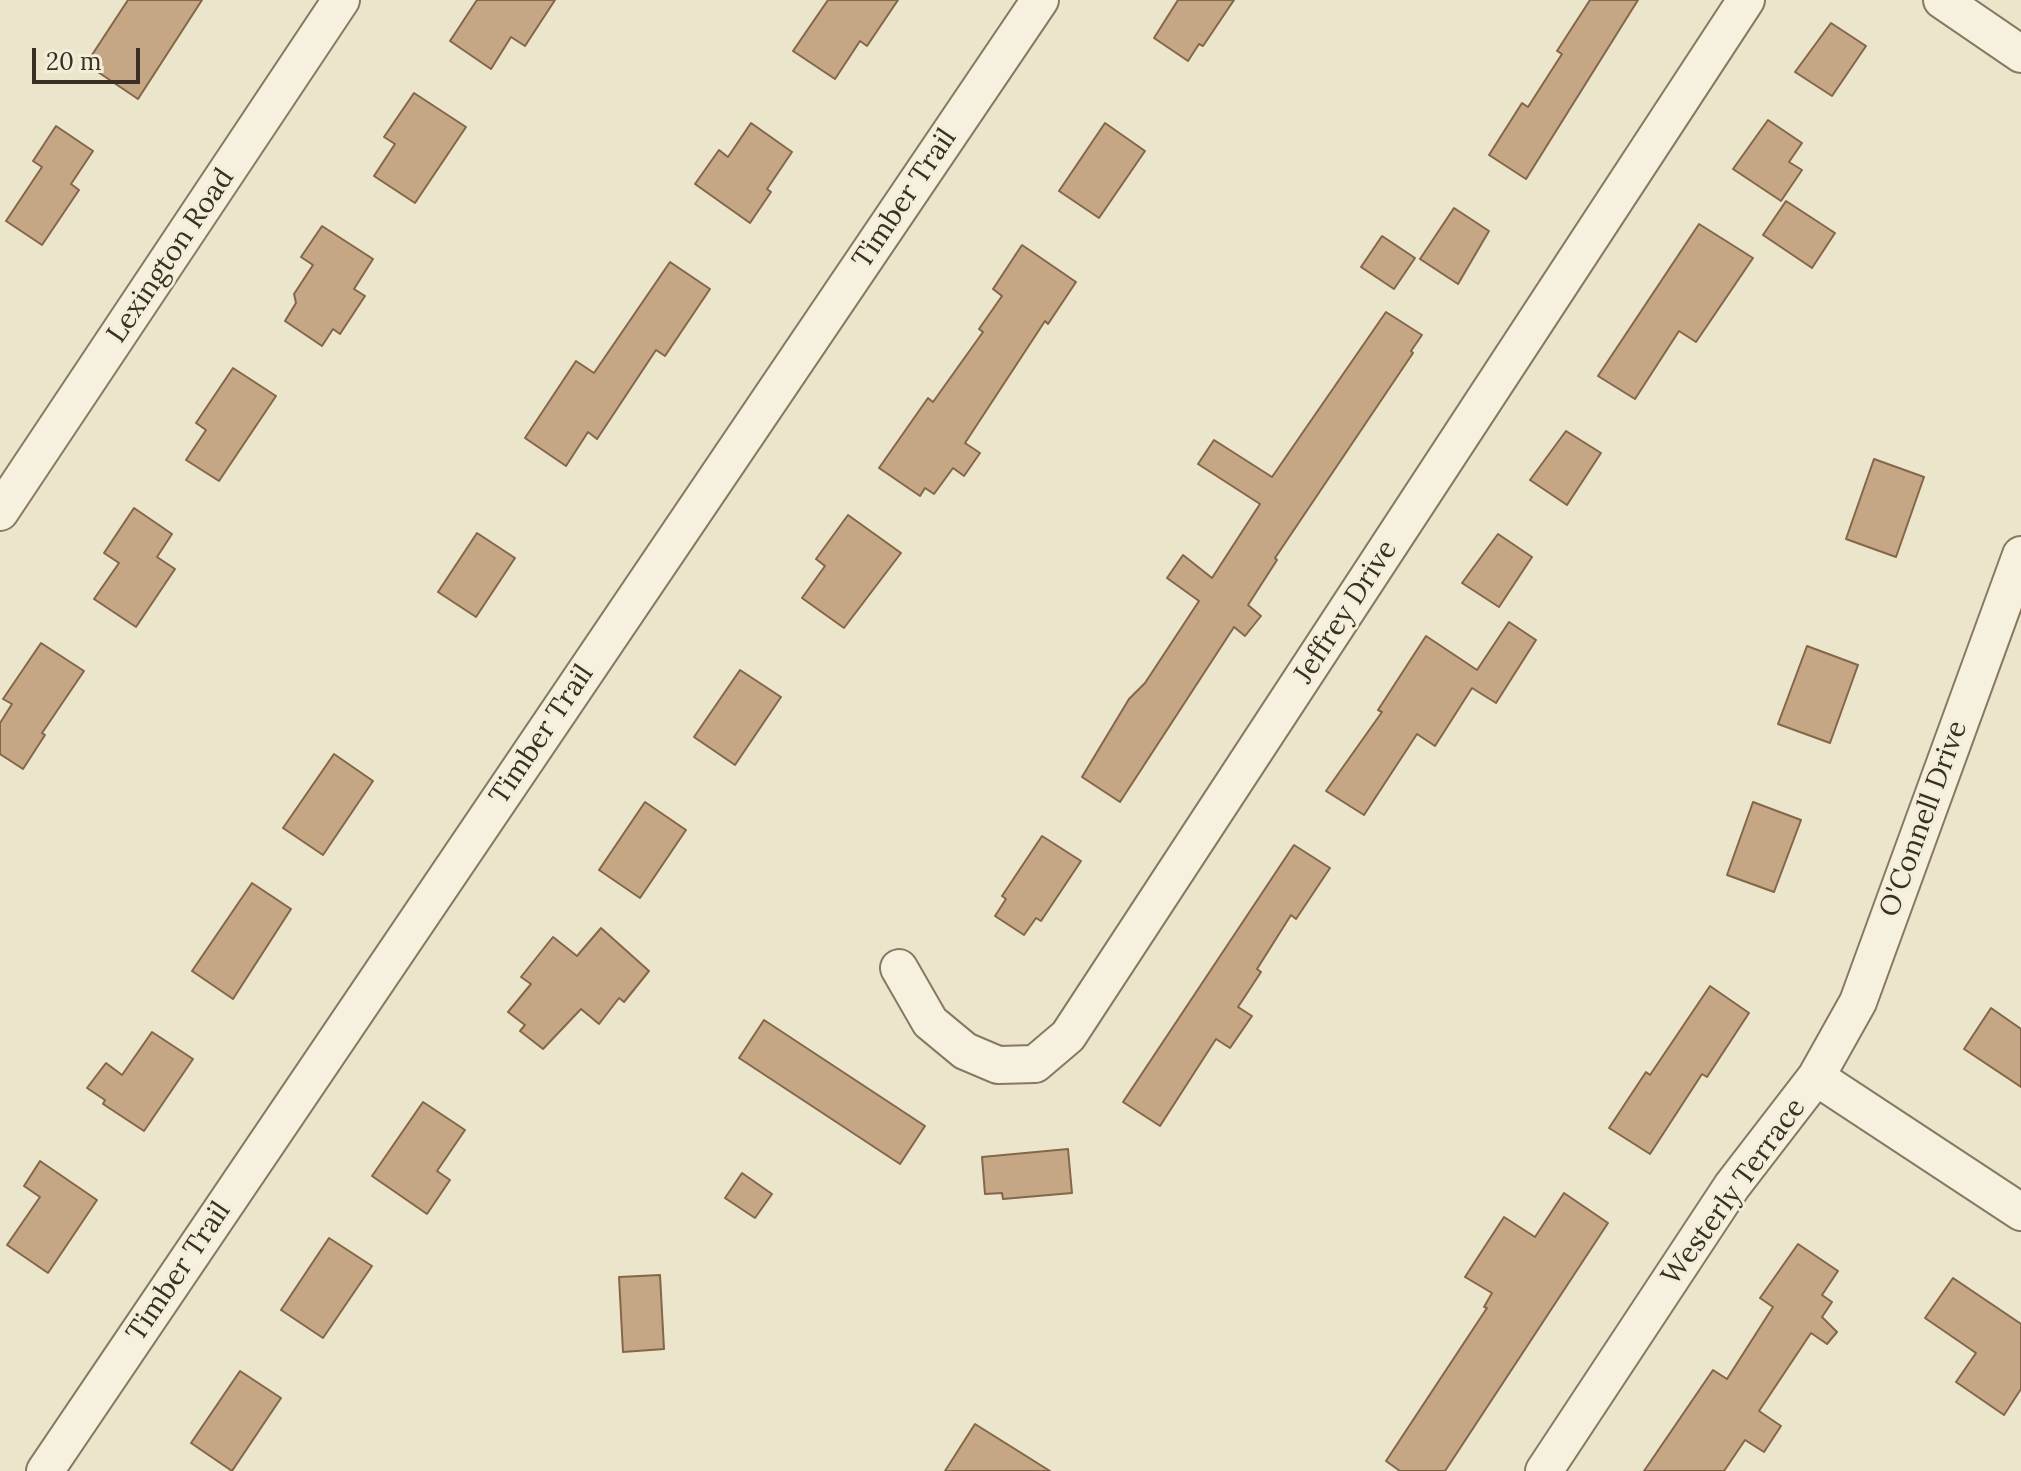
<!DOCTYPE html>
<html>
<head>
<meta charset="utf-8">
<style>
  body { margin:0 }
  #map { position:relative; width:2021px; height:1471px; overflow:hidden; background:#ebe5cb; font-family:Lora,serif }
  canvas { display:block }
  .scale { position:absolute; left:32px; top:48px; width:108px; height:36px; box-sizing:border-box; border:4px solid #392f23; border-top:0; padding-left:10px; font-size:24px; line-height:28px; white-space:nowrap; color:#392f23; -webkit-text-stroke:6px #f3eeda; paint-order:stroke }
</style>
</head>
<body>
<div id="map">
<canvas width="2021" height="1471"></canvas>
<div class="scale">20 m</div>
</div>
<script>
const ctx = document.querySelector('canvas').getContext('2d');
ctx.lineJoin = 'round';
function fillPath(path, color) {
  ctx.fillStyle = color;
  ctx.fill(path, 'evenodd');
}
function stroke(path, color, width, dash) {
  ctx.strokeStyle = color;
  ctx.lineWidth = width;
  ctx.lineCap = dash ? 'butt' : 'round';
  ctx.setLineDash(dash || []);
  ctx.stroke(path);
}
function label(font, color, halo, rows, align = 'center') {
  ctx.font = font + ' Lora,serif';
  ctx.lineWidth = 6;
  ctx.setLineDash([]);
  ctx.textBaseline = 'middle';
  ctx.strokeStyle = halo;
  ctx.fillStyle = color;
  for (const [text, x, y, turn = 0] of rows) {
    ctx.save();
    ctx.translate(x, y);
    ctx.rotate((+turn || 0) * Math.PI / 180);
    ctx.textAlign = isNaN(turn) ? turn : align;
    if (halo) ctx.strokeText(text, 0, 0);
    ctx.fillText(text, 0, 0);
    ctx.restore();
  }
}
const building = new Path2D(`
  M128 0H202L138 99 86 64Z
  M477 0H555L525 46 511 37 491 69 450 41Z
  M828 0H898L867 46 860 41 835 79 793 51Z
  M1178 0H1234L1203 46 1199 44 1188 61 1154 38Z
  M1590 0H1638L1526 179 1489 155 1522 103 1528 107 1562 54 1557 51Z
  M1831 23 1866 46 1832 96 1795 72Z
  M414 93 466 127 415 203 374 176 395 144 384 137Z
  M1768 120 1802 143 1789 162 1802 170 1781 201 1733 169Z
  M751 123 792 152 767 189 771 192 750 223 695 184 719 150 728 157Z
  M1105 123 1145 151 1099 218 1059 191Z
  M56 126 93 151 71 184 79 190 42 245 6 221 42 167 33 161Z
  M1786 201 1835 233 1812 268 1763 235Z
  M1454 208 1489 231 1458 284 1420 259Z
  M1699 224 1753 258 1696 342 1679 331 1635 399 1598 376Z
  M322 226 373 259 354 289 365 296 340 334 333 329 322 346 285 321 296 303 294 294 313 265 301 257Z
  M1382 236 1415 258 1394 289 1361 267Z
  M1022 245 1076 282 1048 324 1045 321 965 443 980 453 964 476 953 468 934 494 925 488 920 496 879 468 928 398 933 402 983 332 979 329 1002 296 993 289Z
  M670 262 710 289 665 356 656 350 597 439 588 432 566 466 525 438 576 361 594 373Z
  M1386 312 1422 335 1411 351 1413 353 1275 558 1277 560 1248 605 1261 616 1245 636 1234 627 1120 802 1082 777 1129 699 1145 683 1199 601 1167 578 1183 555 1212 578 1260 504 1198 464 1214 440 1272 477Z
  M233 368 276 396 219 481 186 460 206 430 196 423Z
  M1566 431 1601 453 1567 505 1530 480Z
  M1874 459 1924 477 1896 557 1846 539Z
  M134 508 172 534 157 557 175 569 136 627 94 599 119 563 104 553Z
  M848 515 901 553 844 628 802 598 825 566 816 559Z
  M477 533 515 558 476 617 438 592Z
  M1498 534 1532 557 1499 607 1462 583Z
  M1509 622 1536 640 1496 703 1472 688 1435 746 1417 734 1364 815 1326 791 1382 712 1378 710 1426 636 1477 670Z
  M41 643 84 671 42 733 45 735 23 769 0 754V723L12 704 3 699Z
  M1807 646 1858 665 1830 743 1778 724Z
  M740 670 781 697 735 765 694 737Z
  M334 754 373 781 323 855 283 828Z
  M645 802 686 830 640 898 599 870Z
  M1753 802 1801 820 1774 892 1727 875Z
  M1042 836 1081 861 1041 921 1036 918 1024 935 995 916 1006 899 1002 896Z
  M1294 845 1330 868 1296 919 1291 915 1257 969 1261 972 1238 1007 1252 1016 1230 1048 1216 1039 1160 1126 1123 1102Z
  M252 883 291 909 233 999 192 971Z
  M601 928 649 971 624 1002 619 998 599 1024 581 1009 543 1049 520 1031 525 1025 508 1012 531 984 521 977 553 937 577 956Z
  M1710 986 1749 1013 1707 1077 1702 1074 1650 1154 1609 1128 1646 1072 1650 1075Z
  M1991 1008 2021 1029V1087L1964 1049Z
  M764 1020 925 1126 900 1164 739 1058Z
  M152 1032 193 1059 144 1131 103 1104 105 1100 87 1088 106 1063 122 1075Z
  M423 1102 465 1130 437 1171 450 1180 427 1214 372 1176Z
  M1068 1149 1072 1193 1003 1199 1002 1193 985 1194 982 1157Z
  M40 1161 97 1200 48 1273 7 1245 40 1197 24 1186Z
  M742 1173 772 1194 755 1218 725 1198Z
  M1564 1193 1608 1223 1445 1471H1400L1386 1461 1487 1308 1484 1307 1492 1293 1465 1277 1504 1217 1535 1237Z
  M329 1238 372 1266 323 1338 281 1310Z
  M1798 1244 1838 1271 1822 1295 1832 1302 1822 1317 1837 1332 1827 1344 1811 1333 1759 1411 1781 1426 1764 1452 1745 1440 1724 1471H1644L1713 1370 1727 1379 1773 1307 1760 1298Z
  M660 1275 664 1349 623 1352 619 1277Z
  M1953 1278 2021 1324V1389L2004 1415 1956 1382 1976 1353 1925 1318Z
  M240 1371 281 1398 232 1471 191 1443Z
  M975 1424 1050 1471H945Z`);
fillPath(building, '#c5a685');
stroke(building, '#846649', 2);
const street = new Path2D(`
  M1942 0 2021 54
  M0 512 341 0
  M899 968 930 1022 965 1051 998 1065 1035 1064 1068 1036 1746 0
  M1816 1077 2021 1212
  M45 1471 1040 0
  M1544 1471 1732 1186 1816 1077 1858 1002 2021 555`);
stroke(street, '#877961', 40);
stroke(street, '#f6f1de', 36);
label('28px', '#392f23', '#f3eeda', [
  ["Timber Trail",905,199,-56],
  ["Lexington Road",171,256,-56],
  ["Jeffrey Drive",1346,612,-57],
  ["Timber Trail",542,735,-56],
  ["O'Connell Drive",1924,819,-70],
  ["Westerly Terrace",1734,1192,-54],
  ["Timber Trail",179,1272,-56]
]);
</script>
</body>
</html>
